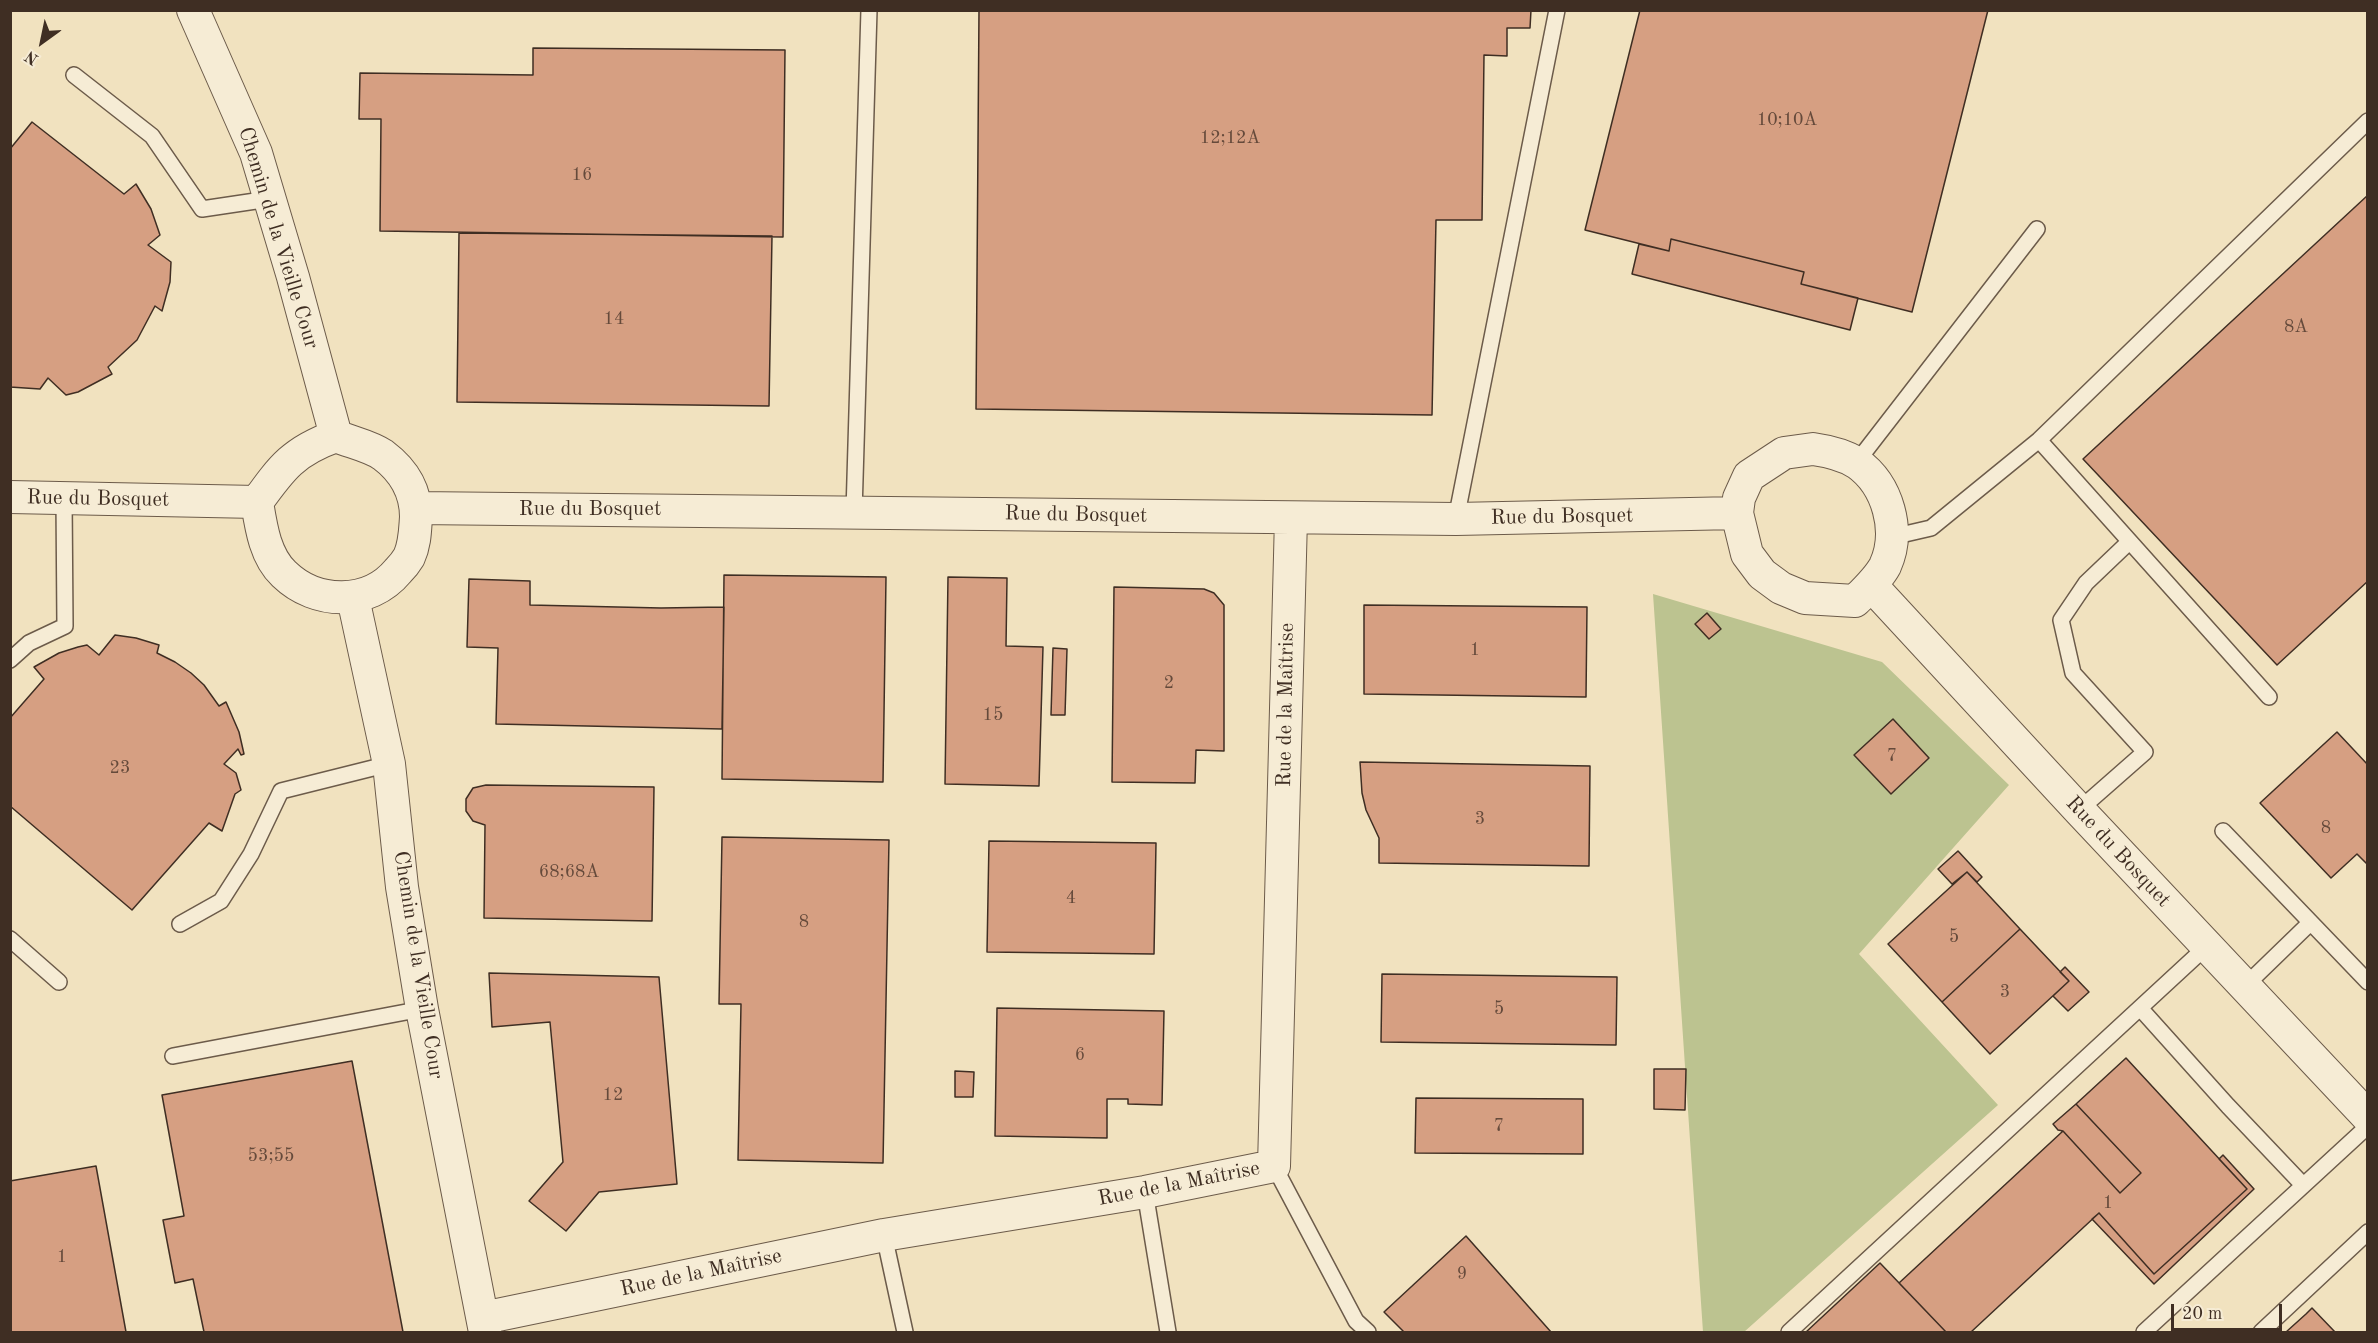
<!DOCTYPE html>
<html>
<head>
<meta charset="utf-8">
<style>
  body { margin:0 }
  #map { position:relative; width:2378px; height:1343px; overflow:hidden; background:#f1e2bf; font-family:"Old Standard TT",serif }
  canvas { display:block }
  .frame { position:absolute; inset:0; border:12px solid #3f2e23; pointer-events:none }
  .north { position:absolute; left:12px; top:12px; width:60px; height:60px; -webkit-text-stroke:4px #f6ecd5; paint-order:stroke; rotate:213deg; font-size:16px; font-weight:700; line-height:24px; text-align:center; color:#3f2e23 }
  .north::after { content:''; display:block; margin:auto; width:21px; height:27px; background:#3f2e23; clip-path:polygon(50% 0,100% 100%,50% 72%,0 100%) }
  .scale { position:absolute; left:2171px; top:1304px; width:111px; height:27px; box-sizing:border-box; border:3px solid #3f2e23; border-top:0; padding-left:8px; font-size:18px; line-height:21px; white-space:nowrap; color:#3f2e23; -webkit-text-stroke:4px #f6ecd5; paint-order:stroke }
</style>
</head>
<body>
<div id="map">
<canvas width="2378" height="1343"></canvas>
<div class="frame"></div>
<div class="north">N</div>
<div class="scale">20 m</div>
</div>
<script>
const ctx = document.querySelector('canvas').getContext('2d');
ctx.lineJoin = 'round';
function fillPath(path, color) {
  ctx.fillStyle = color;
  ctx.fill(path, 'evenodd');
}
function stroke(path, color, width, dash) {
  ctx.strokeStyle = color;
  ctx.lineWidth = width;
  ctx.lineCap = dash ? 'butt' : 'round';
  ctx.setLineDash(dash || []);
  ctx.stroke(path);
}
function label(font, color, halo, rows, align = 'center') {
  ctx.font = font + ' "Old Standard TT",serif';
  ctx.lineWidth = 4.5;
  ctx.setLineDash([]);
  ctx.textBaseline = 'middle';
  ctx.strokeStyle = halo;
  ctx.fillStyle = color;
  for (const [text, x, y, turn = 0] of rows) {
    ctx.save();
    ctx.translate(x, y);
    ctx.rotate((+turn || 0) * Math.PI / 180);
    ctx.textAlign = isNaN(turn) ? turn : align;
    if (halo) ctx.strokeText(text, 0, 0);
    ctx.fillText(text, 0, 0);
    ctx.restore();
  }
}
fillPath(new Path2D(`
  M1653 594 1882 662 2009 785 1859 954 1998 1105 1744 1332H1703Z`), '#bcc390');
const building = new Path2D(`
  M979 10H1531L1530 28H1507V56L1484 55 1482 220H1436L1432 415 976 409Z
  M1640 10H1988L1912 312 1801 284 1804 272 1671 239 1669 251 1585 230Z
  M533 48 785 50 783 237 380 231 381 119H359L360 73 533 75Z
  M32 122 124 194 136 184 151 209 160 235 148 245 171 262 170 282 162 311 155 306 137 340 108 367 112 374 78 392 66 395 48 378 40 389 10 387V149Z
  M2368 195V581L2277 665 2083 459Z
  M459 233 772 236 769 406 457 402Z
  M1671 239 1804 272 1801 284 1858 298 1850 330 1632 274 1639 244 1669 251Z
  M724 575 886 577 883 782 722 779Z
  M948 577 1007 578 1006 646 1043 647 1039 786 945 784Z
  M469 579 530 581V605L661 608 724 607 722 729 496 724 498 648 467 647Z
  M1114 587 1204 589 1214 593 1224 605V751L1196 750 1195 783 1112 782Z
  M1364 605 1587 607 1586 697 1364 694Z
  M1707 613 1721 629 1709 639 1695 624Z
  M115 635 136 638 159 645 157 653 175 662 191 673 204 685 219 706 226 702 239 732 244 754 241 755 238 749 224 764 236 773 241 790 235 794 222 831 209 823 132 910 10 806V718L44 679 34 667 59 653 78 647 87 645 99 655Z
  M1053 648 1067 649 1065 715H1051Z
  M1893 719 1929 758 1891 794 1854 755Z
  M2337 732 2368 765V865L2357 854 2331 878 2260 803Z
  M1360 762 1590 766 1589 866 1379 863V838L1366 810 1362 793Z
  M486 785 654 787 652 921 484 918 485 825 473 821 466 811V799L473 788Z
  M722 837 889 840 883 1163 738 1160 741 1004H719Z
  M989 841 1156 843 1154 954 987 952Z
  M1958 851 1982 877 1977 882 1967 872 1952 884 1938 869Z
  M1967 872 2020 929 1942 1002 1888 944Z
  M2020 929 2069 981 1990 1054 1942 1002Z
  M2065 967 2089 992 2068 1011 2053 996 2069 981 2060 972Z
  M489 973 659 977 677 1184 599 1192 566 1231 529 1201 563 1162 550 1022 492 1027Z
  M1382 974 1617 977 1616 1045 1381 1042Z
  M997 1008 1164 1011 1162 1105 1128 1104V1099H1107V1138L995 1136Z
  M2126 1058 2247 1189 2154 1274 2099 1213 1971 1332H1946L1899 1283 2063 1131 2120 1193 2141 1173 2076 1104Z
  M352 1061 403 1332H204L193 1279 175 1283 163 1220 184 1216 162 1095Z
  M1654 1069H1686L1685 1110 1654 1109Z
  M955 1071 974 1072 973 1097H955Z
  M1416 1098 1583 1099V1154L1415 1153Z
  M2076 1104 2141 1173 2120 1193 2063 1131 2058 1130 2053 1124Z
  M2223 1155 2254 1189 2154 1284 2092 1219 2099 1213 2154 1274 2247 1189 2219 1159Z
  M96 1166 126 1332H10V1181Z
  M1466 1236 1551 1332H1404L1384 1312Z
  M1880 1263 1946 1332H1806Z
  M2312 1308 2335 1332H2286L2306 1314Z`);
fillPath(building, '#d69f82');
stroke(building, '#3f2e23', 1.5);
const service = new Path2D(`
  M74 75 152 136 202 209 269 199
  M2039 440 2269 697
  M1856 463 2037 229
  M854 512 869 10
  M1456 519 1557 10
  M1892 537 1931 528 2039 440 2368 121
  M10 660 29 643 65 626 64 498
  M2079 810 2145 752 2073 673 2061 620 2086 583 2129 542
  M2223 831 2368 982
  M180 924 221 901 251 854 281 791 389 764
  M10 939 59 982
  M2245 986 2310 923
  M2140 1008 2228 1106 2303 1185
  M173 1056 422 1009
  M1274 1166 1356 1321 1368 1332
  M1145 1192 1168 1332
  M884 1235 905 1332
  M1789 1332 2207 946
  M2144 1332 2368 1126
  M2261 1332 2368 1232`);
const minor = new Path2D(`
  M193 10 256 153 293 277 336 436
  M336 436C350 442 370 446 383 455 403 470 416 490 416 517 415 531 415 544 409 557 406 562 402 567 398 571 369 606 316 605 284 574 265 556 261 527 257 502 282 467 294 451 336 436Z
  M1813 449C1827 451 1844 455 1857 463 1888 485 1901 531 1885 566 1878 579 1865 591 1855 601L1805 598 1781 588 1762 574 1747 554 1737 513 1739 498 1749 476 1784 453Z
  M10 497 257 502
  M416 508 1456 519 1737 513
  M1871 585 2079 810 2368 1117
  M353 598 389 764 402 887 422 1009 485 1332
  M483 1318 884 1235 1145 1192 1274 1166 1291 518`);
stroke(service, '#6c5b4a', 18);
stroke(minor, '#6c5b4a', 34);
stroke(service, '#f6ecd5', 15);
stroke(minor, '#f6ecd5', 32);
label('18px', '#654a3b', null, [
  ["10;10A",1787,120],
  ["12;12A",1230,138],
  ["16",582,175],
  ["14",614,319],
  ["8A",2296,327],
  ["1",1475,650],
  ["2",1169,683],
  ["15",993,715],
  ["7",1892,756],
  ["23",120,768],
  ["3",1480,819],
  ["8",2326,828],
  ["68;68A",569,872],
  ["4",1071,898],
  ["8",804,922],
  ["5",1954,937],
  ["3",2005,992],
  ["5",1499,1009],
  ["6",1080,1055],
  ["12",613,1095],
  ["7",1499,1126],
  ["53;55",271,1156],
  ["1",2108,1203],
  ["1",62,1257],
  ["9",1462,1274]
]);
label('21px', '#3f2e23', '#f6ecd5', [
  ["Chemin de la Vieille Cour",278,238,73],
  ["Rue du Bosquet",98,499,1],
  ["Rue du Bosquet",590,509],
  ["Rue du Bosquet",1076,515,1],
  ["Rue du Bosquet",1562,517,-1],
  ["Rue de la Maîtrise",1286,705,-89],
  ["Rue du Bosquet",2118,852,47],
  ["Chemin de la Vieille Cour",418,965,81],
  ["Rue de la Maîtrise",1179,1184,-11],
  ["Rue de la Maîtrise",701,1273,-12]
]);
</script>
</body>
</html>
